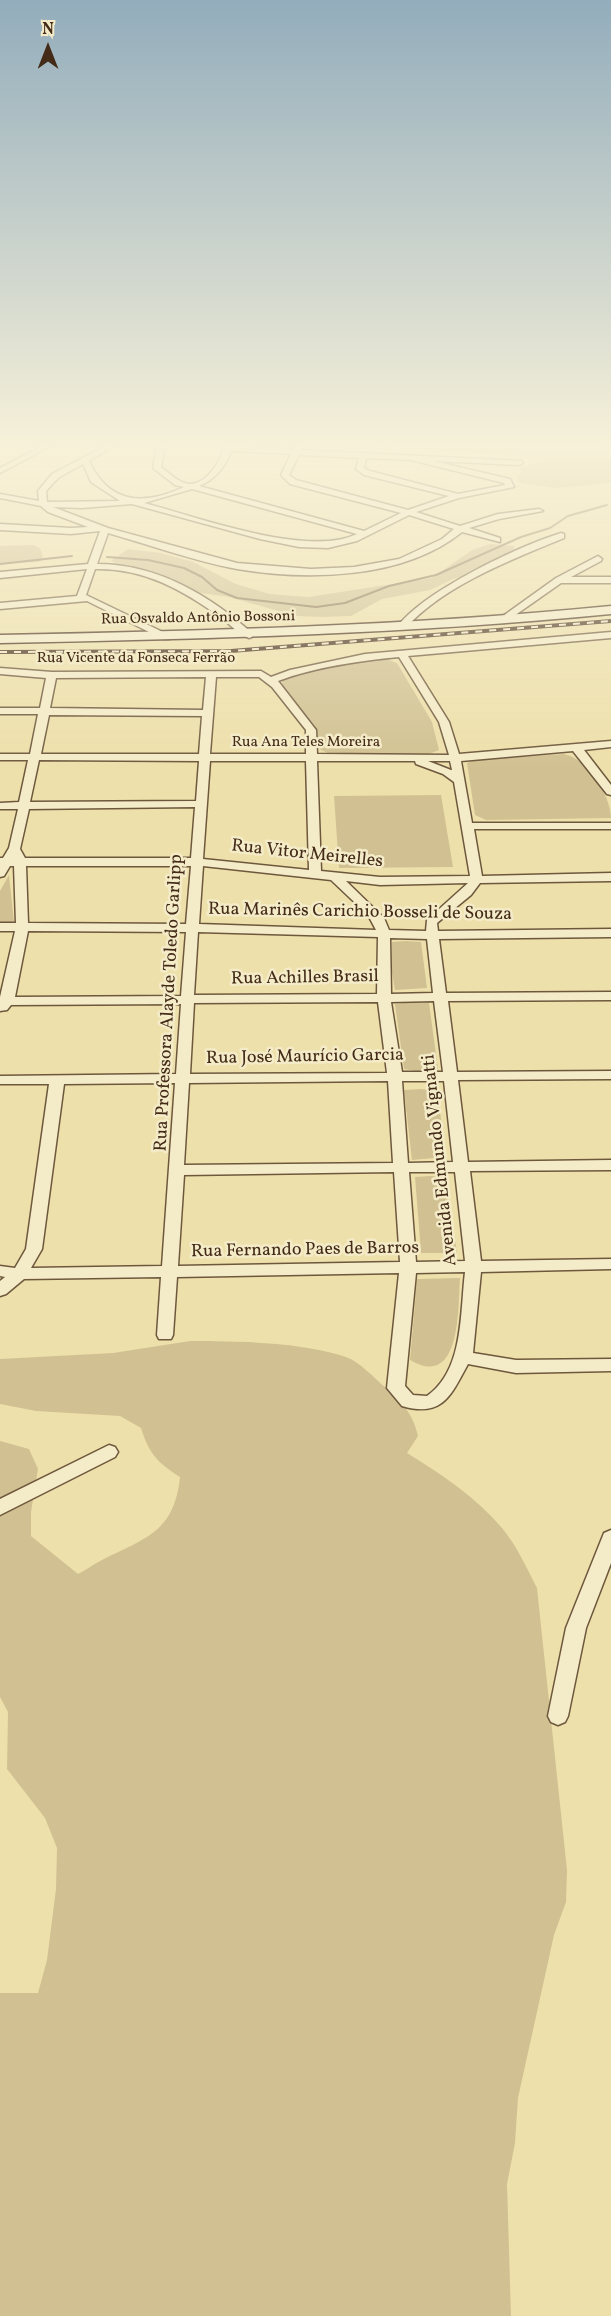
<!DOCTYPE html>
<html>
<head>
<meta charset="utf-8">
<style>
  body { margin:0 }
  #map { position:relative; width:611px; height:2316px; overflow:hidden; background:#eee0ab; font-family:Vollkorn,serif }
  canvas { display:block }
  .north { position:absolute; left:18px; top:18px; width:60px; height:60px; -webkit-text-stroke:4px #f4ebc8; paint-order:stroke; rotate:0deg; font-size:16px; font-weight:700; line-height:24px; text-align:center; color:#432b18 }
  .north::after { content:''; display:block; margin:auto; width:21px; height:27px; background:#432b18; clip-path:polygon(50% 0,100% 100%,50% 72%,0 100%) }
</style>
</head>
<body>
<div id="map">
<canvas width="611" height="2316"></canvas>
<div class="north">N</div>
</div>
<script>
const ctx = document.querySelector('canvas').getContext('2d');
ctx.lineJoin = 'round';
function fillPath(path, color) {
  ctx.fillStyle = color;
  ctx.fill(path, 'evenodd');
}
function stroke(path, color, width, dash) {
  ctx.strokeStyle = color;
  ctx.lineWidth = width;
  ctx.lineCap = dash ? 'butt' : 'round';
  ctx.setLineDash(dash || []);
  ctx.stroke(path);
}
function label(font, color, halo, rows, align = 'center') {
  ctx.font = font + ' Vollkorn,serif';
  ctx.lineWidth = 5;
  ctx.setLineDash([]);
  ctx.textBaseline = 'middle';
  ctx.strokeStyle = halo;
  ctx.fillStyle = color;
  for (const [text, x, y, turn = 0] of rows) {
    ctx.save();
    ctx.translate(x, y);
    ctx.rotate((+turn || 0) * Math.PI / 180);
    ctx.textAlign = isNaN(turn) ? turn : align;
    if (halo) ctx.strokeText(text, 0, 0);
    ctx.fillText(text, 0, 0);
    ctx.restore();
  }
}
fillPath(new Path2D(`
  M343 445H600L609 452 606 456 611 459V483L556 488 520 483 517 477 521 473 519 468 543 461 544 457Z
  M490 544 514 546V556L485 571 453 579 430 590 382 599 351 616 322 617 296 616 229 597 193 592 111 561 128 549 161 553 193 562 236 584 270 594 308 597 432 578 472 550Z
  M33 545 40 548 43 557 39 562 0 564V546Z
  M386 659 397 663 432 722 439 750 429 754H330L317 748 315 726 283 688 282 679 352 663Z
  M564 754C587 758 611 796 611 818L486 820 475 815 467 763 475 760Z
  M441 795 453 867 339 868 334 796Z
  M9 875 14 922H0V891Z
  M406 941 421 942 427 988 395 990 391 966 392 942Z
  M412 1002 429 1003 438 1069 421 1072 404 1069 395 1004Z
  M422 1089 438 1092 445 1157 412 1160 404 1090Z
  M430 1176 445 1177 457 1253H421L415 1177Z
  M460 1278C458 1309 461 1390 410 1360L417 1279Z
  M190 1341C237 1341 301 1342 346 1357 360 1362 374 1378 386 1388 403 1403 413 1414 418 1436L407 1453C441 1474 476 1497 502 1528 517 1546 526 1567 537 1588L567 1870 566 1902 554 1935 518 2098 515 2143 507 2184 511 2316H0V1993H38L47 1960 56 1889 57 1848 45 1818 7 1769 8 1712 0 1697V1441L29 1449 38 1469 31 1512V1536L78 1574C86 1570 94 1564 102 1560 145 1538 174 1533 180 1477 158 1463 149 1454 141 1428L120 1416 36 1411 0 1404V1359L113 1353Z`), '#d1c192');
stroke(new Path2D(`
  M107 557 148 560 184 568 202 577 217 590 237 598 316 607 345 603 389 586 436 575 521 537 550 528 568 516 607 505
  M0 564 72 556`), '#877252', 2);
const street = new Path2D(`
  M44 445H53L0 473V468Z
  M107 445H116L89 461C109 504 143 506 184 487L175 485 153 468 157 445H165L161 467C169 473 181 485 191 484 207 483 224 459 222 445L293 450 296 445H302L301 450 522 461 523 463 519 465 433 461 510 479 514 487 459 498 416 512 460 526 498 514 539 509 543 511 499 519 469 528 500 538V542L462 532C404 579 308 581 237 569 194 561 150 545 108 533L97 564C157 564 209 595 252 633V637L249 638C238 634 229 623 219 616 181 589 143 568 95 569L86 595 169 635V639H163L87 601 0 609V603L77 596 87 569 0 578V572L88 564 100 531 71 534 0 530V524L71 528 88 527 48 512 41 506 0 498V494L39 501 38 491 52 474ZM231 451 291 454 281 475 290 484 401 513 364 531 199 486C214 480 226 467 231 451ZM299 455 359 458 356 469 364 475 449 496 408 510 296 480 289 475ZM366 458 411 460 504 483 505 485 458 494 370 471 364 468ZM83 464 91 482 120 501 47 502 46 491 58 478ZM192 489 357 534C307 558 198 517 144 503ZM132 504 260 539 299 547 328 548 357 541 409 515 454 529 442 539 399 559 354 567 311 569 237 563 108 528 53 507 82 508Z
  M561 533 564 534V538C513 559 442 586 405 629L397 627C424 591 517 547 561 533Z
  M598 556 602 559 601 561 571 577H611V583H561L504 623 496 621 556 578Z
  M611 632V638L408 656 449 722 459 754 611 741V747L584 750 611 785V795L607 794 573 751 461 761 472 823H611V829H474L482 876 611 873V881L480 883 471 895 437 923 438 931 611 929V937L439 939 446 993 611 992V1000L448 1001 457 1072 611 1071V1079L458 1080 468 1162 611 1160V1170L470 1171 481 1261 611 1259V1269L481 1272 473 1353 516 1360 611 1359V1371L516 1373 468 1364C451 1395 443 1418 402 1406L387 1388 399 1273 177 1277 173 1335 171 1339H159L157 1335 161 1277 24 1279 6 1294 0 1296V1281L5 1277 0 1276V1266L15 1268 26 1249 49 1084H0V1076L176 1074 181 1004 11 1005 7 1010 0 1011V997L15 931H0V923H16L14 866H10L4 876 0 877V858H3L9 848 18 809H0V803L19 802 28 760H0V754H30L38 714H0V708H40L46 678 0 674V668L52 672 261 671 271 677 290 670 365 654ZM399 657 439 722 449 755 317 754 316 730 278 681C315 667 358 661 399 657ZM206 677 203 710 50 708 56 678ZM216 677H259L272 687 306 730V754H210ZM49 715 202 716 199 754H41ZM39 760 199 761 196 801 30 802ZM210 761H306L309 870 203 859ZM317 761H415L416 764 443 774 454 782 470 876 380 877 321 871ZM428 761H450L452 770H451ZM195 807 191 858H25L20 849 29 809ZM26 866H191L186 924 28 923ZM203 866 331 880 368 915 376 930 199 924ZM346 881 380 885 468 883 427 920 426 931 389 930 384 918ZM28 931 186 932 181 996 15 997ZM198 932 378 937 377 994 194 995ZM390 938 427 939 433 993 391 994ZM434 1001 443 1072H402L391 1002ZM378 1002 387 1073 190 1074 194 1003ZM388 1081 393 1163 184 1165 189 1083ZM402 1081H444L453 1162 408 1163ZM175 1083 162 1266 31 1268 42 1249 64 1084ZM394 1172 400 1262 178 1266 184 1175ZM409 1172H455L465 1261 416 1262ZM465 1272C460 1313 464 1370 427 1396L413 1395 405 1386 416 1273Z
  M109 1445 115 1447 118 1452 115 1457 0 1515V1499Z
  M611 1530V1563L586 1628 568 1716 565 1722 558 1725 551 1722 548 1716 566 1628 604 1533Z`);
const secondary = new Path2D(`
  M611 606V614C408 634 204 639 0 643V635C204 631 408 626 611 606Z`);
stroke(street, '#6e583d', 3);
stroke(secondary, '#432b18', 3);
fillPath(street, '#f4ebc8');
fillPath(secondary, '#f4ebc8');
const rail = new Path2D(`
  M0 652 231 651 611 621`);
stroke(rail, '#432b18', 4);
stroke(rail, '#f4ebc8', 2, [7]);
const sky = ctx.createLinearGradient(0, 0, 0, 769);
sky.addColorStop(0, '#93adbc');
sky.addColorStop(0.58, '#f7f1d9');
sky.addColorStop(1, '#f7f1d900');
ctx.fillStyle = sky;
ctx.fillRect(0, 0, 611, 769);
label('15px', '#432b18', '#f4ebc8', [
  ["Rua Osvaldo Antônio Bossoni",198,619,-1],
  ["Rua Vicente da Fonseca Ferrão",136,659],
  ["Rua Ana Teles Moreira",306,743]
]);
label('18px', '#432b18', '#f4ebc8', [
  ["Rua Vitor Meirelles",307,855,6],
  ["Rua Marinês Carichio Bosseli de Souza",360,913,1],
  ["Rua Achilles Brasil",305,979,-1],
  ["Rua Professora Alayde Toledo Garlipp",170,1003,-87],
  ["Rua José Maurício Garcia",305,1058,-1],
  ["Avenida Edmundo Vignatti",441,1160,-96],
  ["Rua Fernando Paes de Barros",305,1251,-1]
]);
</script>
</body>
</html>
